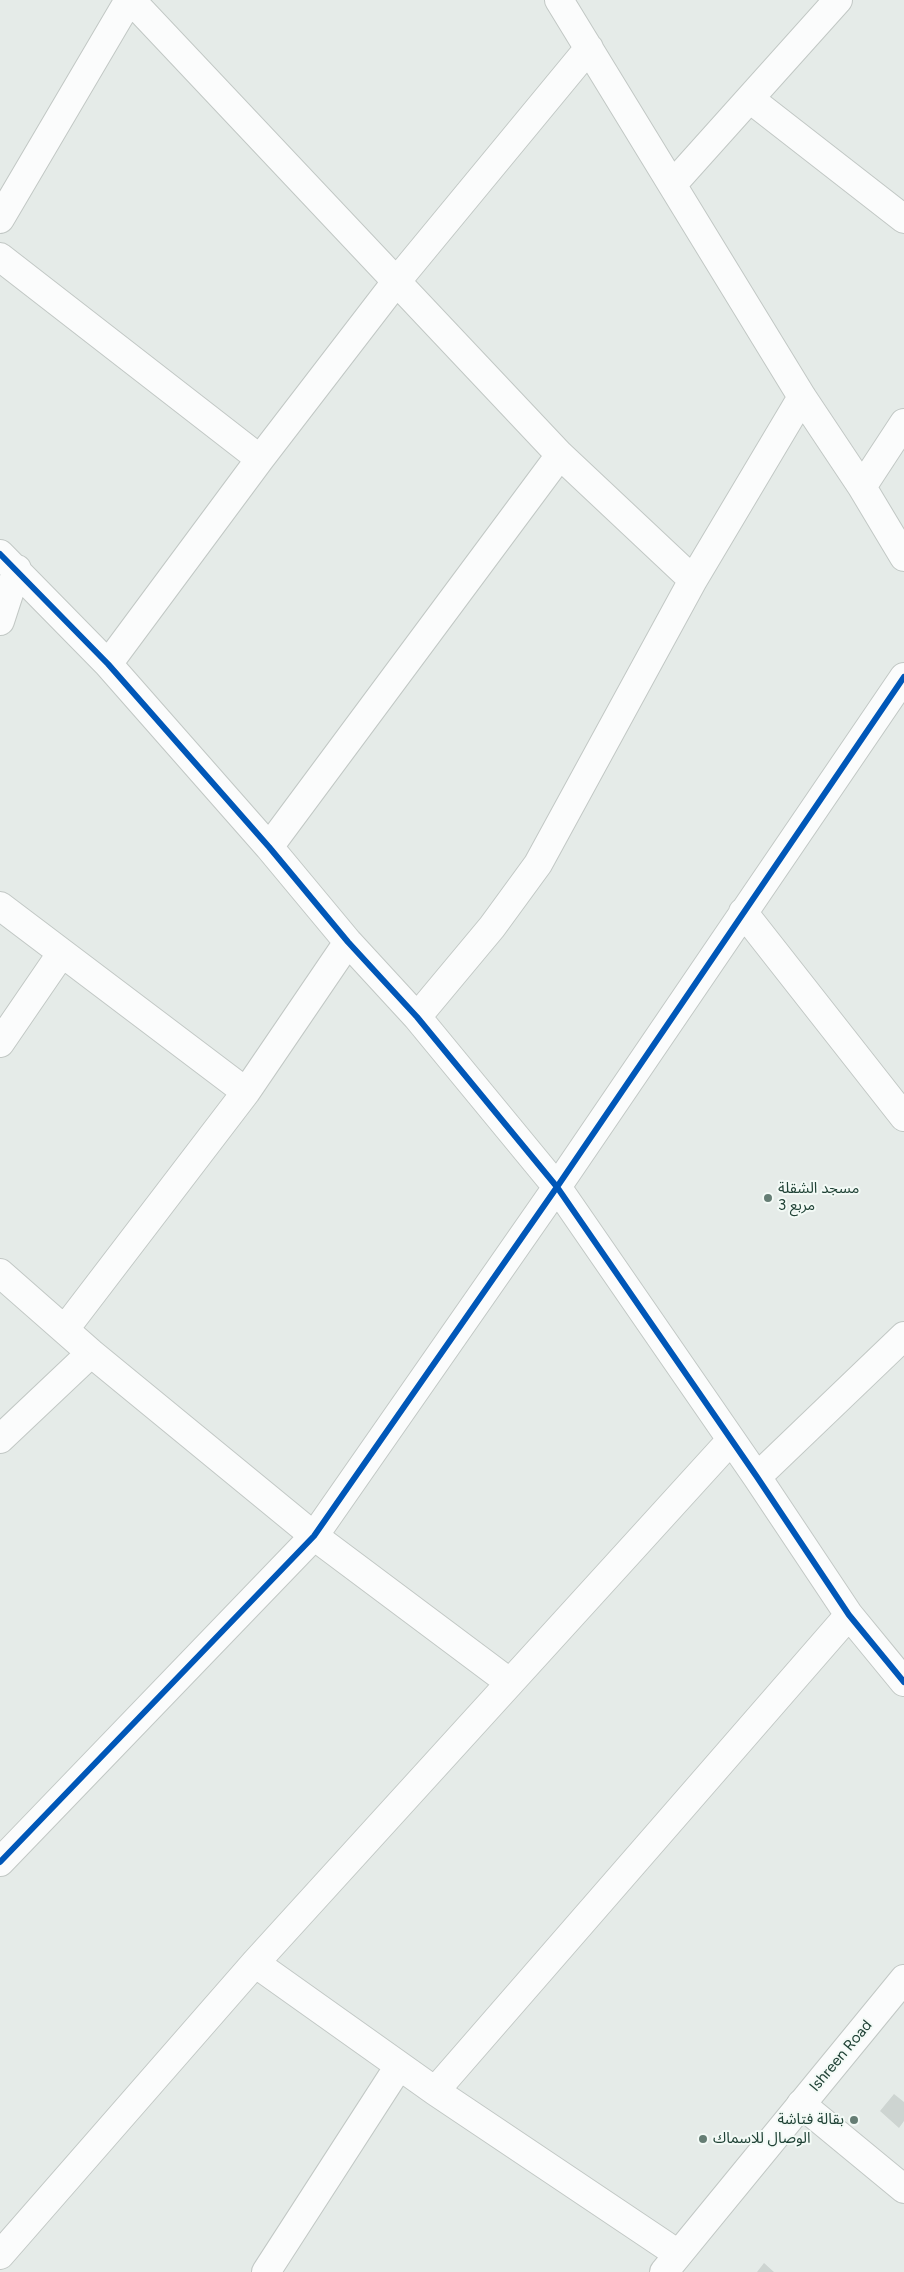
<!DOCTYPE html>
<html>
<head>
<meta charset="utf-8">
<style>
  body { margin:0 }
  canvas { display:block; background:#e5ebe8 }
</style>
</head>
<body>
<canvas width="904" height="2272"></canvas>
<script>
const ctx = document.querySelector('canvas').getContext('2d');
ctx.lineJoin = 'round';
function fillPath(path, color) {
  ctx.fillStyle = color;
  ctx.fill(path, 'evenodd');
}
function stroke(path, color, width, dash) {
  ctx.strokeStyle = color;
  ctx.lineWidth = width;
  ctx.lineCap = dash ? 'butt' : 'round';
  ctx.setLineDash(dash || []);
  ctx.stroke(path);
}
function label(font, color, halo, rows, align = 'center') {
  ctx.font = font + ' Figtree,"Noto Sans Arabic",sans-serif';
  ctx.lineWidth = 4;
  ctx.setLineDash([]);
  ctx.textBaseline = 'middle';
  ctx.strokeStyle = halo;
  ctx.fillStyle = color;
  for (const [text, x, y, turn = 0] of rows) {
    ctx.save();
    ctx.translate(x, y);
    ctx.rotate((+turn || 0) * Math.PI / 180);
    ctx.textAlign = isNaN(turn) ? turn : align;
    if (halo) ctx.strokeText(text, 0, 0);
    ctx.fillText(text, 0, 0);
    ctx.restore();
  }
}
fillPath(new Path2D(`
  M894 2094 904 2102V2121L899 2128 880 2111Z
  M764 2263 774 2272H757Z`), '#cdd4d1');
const minor = new Path2D(`
  M131 0 560 455 693 580
  M559 0 802 397 862 487 904 557
  M750 99 904 219
  M673 184 838 0
  M0 219 129 0
  M0 257 260 459
  M862 487 904 423
  M0 554 108 664 269 847 348 942 417 1017 557 1187 757 1477 849 1615 904 1682
  M0 621 17 569
  M108 664 260 459 396 282 589 48
  M269 847 560 455
  M0 906 246 1092
  M743 912 904 1117
  M417 1017 492 927 538 864 693 580 802 397
  M0 1043 61 954
  M0 1273 91 1353 314 1536 509 1682
  M65 1329 246 1092 348 942
  M0 1439 91 1353
  M757 1477 904 1336
  M0 1862 314 1536 557 1187 904 677
  M255 1963 435 2091 678 2254
  M435 2091 849 1615
  M801 2104 904 2189
  M0 2255 255 1963 731 1440
  M266 2272 399 2066`);
const tertiary = new Path2D(`
  M664 2272 904 1979`);
stroke(minor, '#c2c8c5', 30);
stroke(tertiary, '#c2c8c5', 30);
stroke(minor, '#fbfcfc', 28);
stroke(tertiary, '#fbfcfc', 28);
stroke(new Path2D(`
  M0 554 108 664 269 847 348 942 417 1017 557 1187 757 1477 849 1615 904 1682
  M0 1862 314 1536 557 1187 904 677`), '#0057b8', 6);
for (const [x, y, r, color] of [
  [768,1198,5,"#657d74"],
  [854,2120,5,"#657d74"],
  [703,2139,5,"#657d74"]
]) {
  const dot = new Path2D();
  dot.arc(x, y, r, 0, 2 * Math.PI);
  ctx.fillStyle = color;
  ctx.fill(dot);
  stroke(dot, '#f3faf6', 2);
}
label('15px', '#204236', '#f3faf6', [
  ["مسجد الشقلة",778,1189],
  ["مربع 3",778,1206],
  ["بقالة فتاشة",844,2120,"right"],
  ["الوصال للاسماك",713,2139]
], 'left');
label('15px', '#204236', '#f3faf6', [
  ["Ishreen Road",841,2056,-50]
]);
</script>
</body>
</html>
